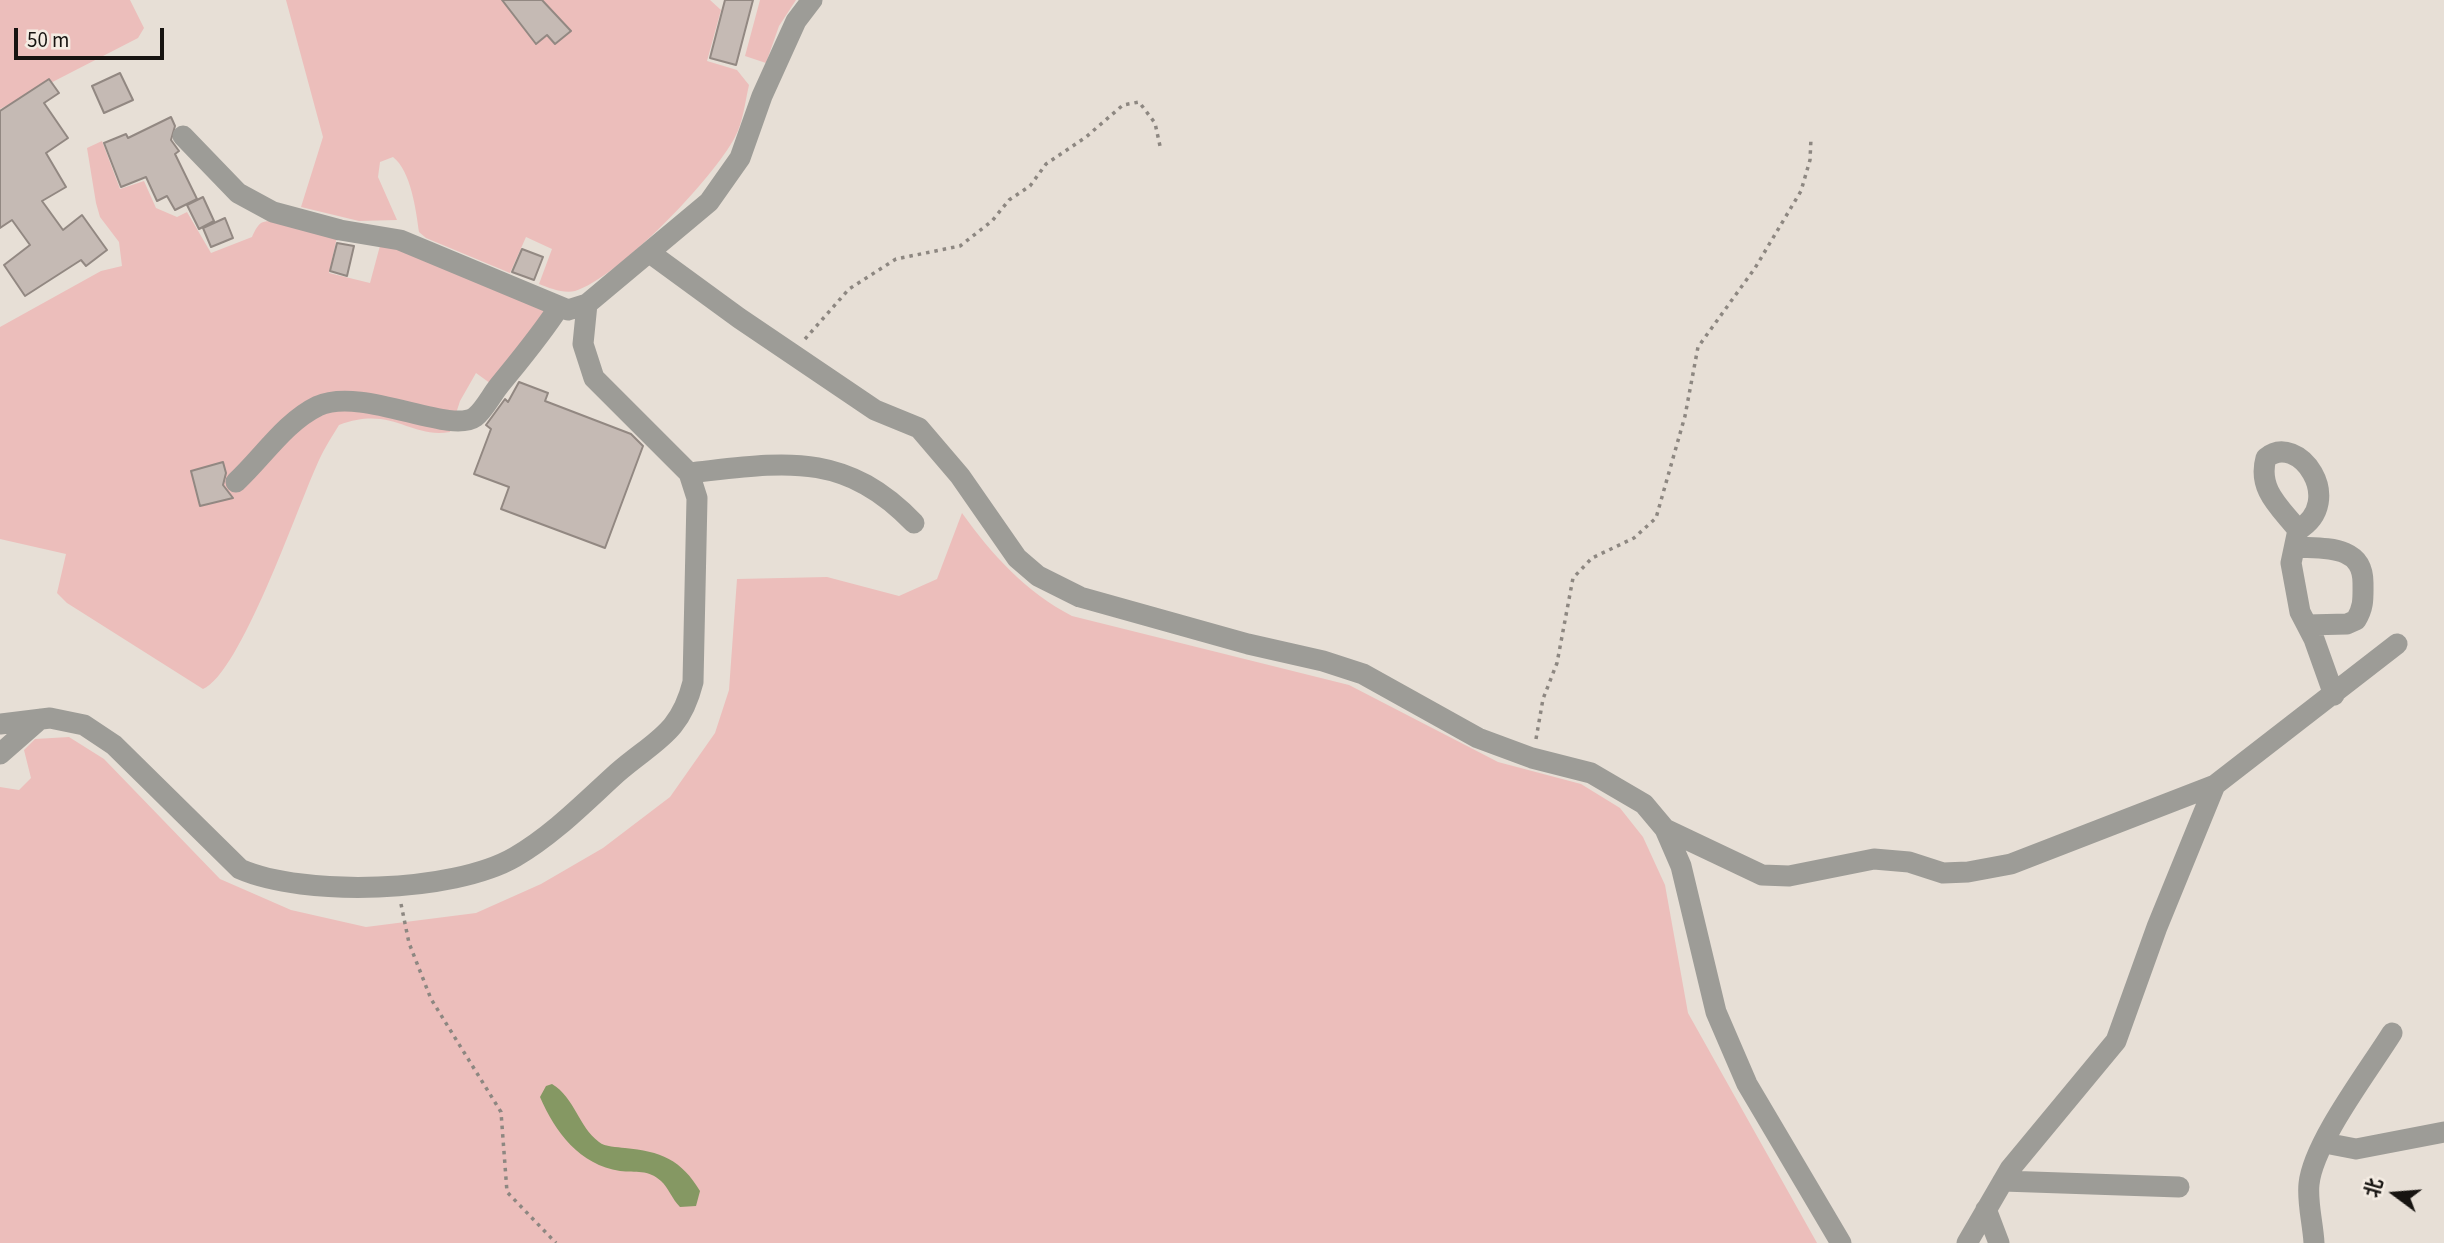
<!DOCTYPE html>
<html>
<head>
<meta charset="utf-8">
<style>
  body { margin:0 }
  #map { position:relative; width:2444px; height:1243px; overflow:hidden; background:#e7dfd6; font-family:"Source Sans 3","Noto Sans SC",sans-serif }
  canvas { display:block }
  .north { position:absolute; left:2360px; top:1159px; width:70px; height:70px; -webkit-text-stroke:5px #f4ece3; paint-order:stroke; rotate:286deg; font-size:19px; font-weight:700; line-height:28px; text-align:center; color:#171411 }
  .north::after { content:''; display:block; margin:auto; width:24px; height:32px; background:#171411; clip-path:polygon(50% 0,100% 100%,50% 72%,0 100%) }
  .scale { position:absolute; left:14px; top:28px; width:150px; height:32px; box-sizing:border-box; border:4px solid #171411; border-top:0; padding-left:9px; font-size:21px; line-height:24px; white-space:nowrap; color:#171411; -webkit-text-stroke:5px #f4ece3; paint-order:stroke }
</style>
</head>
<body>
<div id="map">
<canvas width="2444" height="1243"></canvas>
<div class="north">北</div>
<div class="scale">50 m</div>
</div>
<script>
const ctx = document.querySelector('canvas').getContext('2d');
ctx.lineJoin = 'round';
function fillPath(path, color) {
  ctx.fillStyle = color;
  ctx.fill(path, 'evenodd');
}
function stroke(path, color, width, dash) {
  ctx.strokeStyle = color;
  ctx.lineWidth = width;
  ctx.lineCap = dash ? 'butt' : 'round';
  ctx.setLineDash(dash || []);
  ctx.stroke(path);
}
fillPath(new Path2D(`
  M0 0H130L144 28 138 38 0 109Z
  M286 0H710L721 10 707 61 737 70 749 85C745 102 743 122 735 137 714 178 618 278 575 291 564 294 549 288 539 284L552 249 526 237 510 273 426 238 419 232C416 210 411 171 393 157L380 162 378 177 397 220 359 221 301 207 323 137Z
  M760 0H796L779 26 766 63 745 56Z
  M102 141 120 189 144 181 156 208 177 217 187 212 211 253 252 237C254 232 257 226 261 223 272 216 323 233 337 237L329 273 370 283 381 242 548 308 494 386 476 373 460 401 450 432C409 439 393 405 339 425 331 438 322 452 316 467 297 509 240 674 203 689L67 603 57 593 66 554 0 539V327L101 271 122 266 119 242 100 217 96 203 87 148Z
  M962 513C992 555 1026 592 1072 616L1349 685 1498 762 1581 784 1620 808 1643 837 1665 885 1688 1013 1817 1243H0V787L19 790 31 778 24 750 35 739 69 737 104 759 220 879 291 910 366 927 476 913 541 884 603 848 670 797 715 733 729 690 737 579 827 577 899 596 937 579Z`), '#ecbebb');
fillPath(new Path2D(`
  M552 1084C575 1098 578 1126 599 1142 605 1147 617 1147 625 1148 660 1151 682 1160 700 1191L696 1206 680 1207C672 1199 668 1187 661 1181 648 1169 636 1173 620 1171 580 1165 555 1132 540 1097L546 1086Z`), '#859863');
const building = new Path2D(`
  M502 0H542L571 31 555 44 547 35 536 44Z
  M725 0H753L736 65 710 58Z
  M120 73 133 100 104 113 92 86Z
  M49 79 59 93 44 103 68 138 46 153 66 187 42 201 63 230 82 215 107 250 86 266 81 260 25 296 4 265 30 245 12 220 0 228V111Z
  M171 117 175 126 171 140 179 151 175 154 197 199 175 210 167 196 157 201 146 177 121 187 104 143 126 134 128 138Z
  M203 197 214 221 199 229 187 205Z
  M225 218 233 238 211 247 203 228Z
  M337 243 354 246 347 276 330 271Z
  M522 249 543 257 534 280 512 272Z
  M519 382 548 393 545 401 631 434 643 446 605 548 501 509 509 487 474 474 491 429 486 425 505 399 508 402Z
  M223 462 226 473 223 485 233 498 200 506 191 471Z`);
fillPath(building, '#c5bab4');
stroke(building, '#928882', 2);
stroke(new Path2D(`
  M805 339 849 289 896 259 960 246 992 221 1009 200 1030 186 1046 164 1086 137 1123 105 1139 102 1155 123 1160 146
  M1536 739 1543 699 1557 663 1573 578 1592 558 1634 538 1656 518 1685 416 1698 347 1755 268 1801 191 1810 160 1811 138
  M401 904 409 943 431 999 501 1112 507 1192 556 1243`), '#8d8781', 3.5, [3.5, 5]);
stroke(new Path2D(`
  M183 136 238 193 273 212 340 230 400 240 568 310 587 304 709 202 740 158 762 96 796 21 812 0
  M650 253 739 318 875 410 919 428 960 476 1017 558 1038 576 1080 597 1248 644 1323 661 1363 674 1478 738 1532 758 1591 773 1644 804 1665 829 1681 866 1716 1012 1747 1084 1841 1243
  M689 473C781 463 843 449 914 523
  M236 482C263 457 285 422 318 406 362 386 450 435 475 417 484 410 491 396 498 387 519 361 541 335 559 307
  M2298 530C2281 508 2257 490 2266 458 2298 431 2347 501 2298 530L2291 563 2300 612 2314 639 2334 695
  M2295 547C2324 549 2363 544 2363 583 2363 598 2364 607 2356 620L2347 624 2307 625
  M0 724 50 718 84 725 114 745 240 869C304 897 453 893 515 857 553 835 585 802 617 773 655 740 680 734 693 682L697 498 689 473 594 378 583 344 587 304
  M0 754 40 719
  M1665 829 1762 875 1789 876 1874 859 1909 862 1943 873 1968 872 2011 864 2215 785 2397 644
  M2325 1143 2356 1149 2444 1132
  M2003 1181 2179 1187
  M1986 1209 1999 1243
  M1967 1243 2010 1169 2116 1041 2157 927 2215 785
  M2314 1243C2313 1224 2307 1202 2309 1184 2313 1143 2369 1070 2392 1033`), '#9d9c97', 21);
</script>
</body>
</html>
